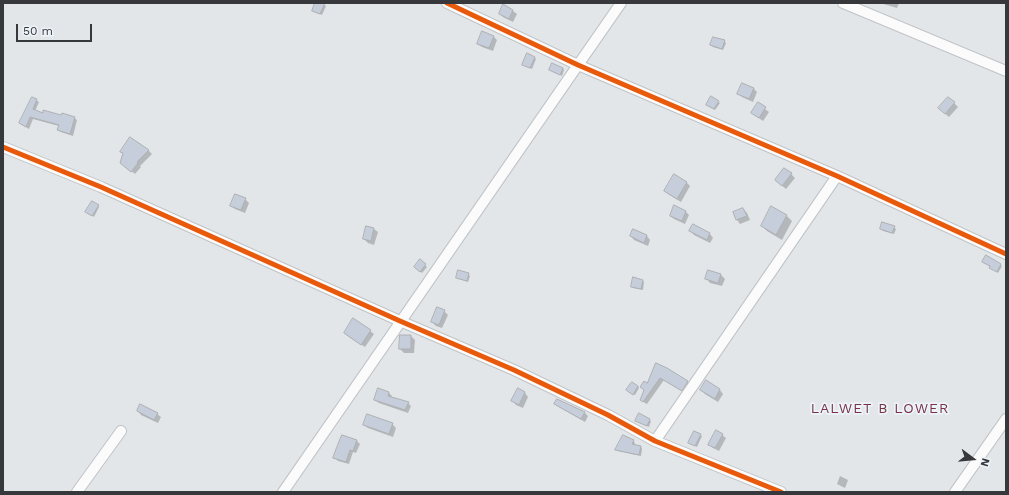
<!DOCTYPE html>
<html>
<head>
<meta charset="utf-8">
<style>
  body { margin:0 }
  #map { position:relative; width:1009px; height:495px; overflow:hidden; background:#e2e6e9; font-family:"Work Sans",sans-serif }
  canvas { display:block }
  .frame { position:absolute; inset:0; border:4px solid #36383b; pointer-events:none }
  .north { position:absolute; left:953px; top:439px; width:40px; height:40px; -webkit-text-stroke:3px #ecf3f9; paint-order:stroke; rotate:106deg; font-size:11px; font-weight:700; line-height:16px; text-align:center; color:#36383b }
  .north::after { content:''; display:block; margin:auto; width:14px; height:18px; background:#36383b; clip-path:polygon(50% 0,100% 100%,50% 72%,0 100%) }
  .scale { position:absolute; left:16px; top:24px; width:76px; height:18px; box-sizing:border-box; border:2px solid #36383b; border-top:0; padding-left:5px; font-size:12px; line-height:14px; white-space:nowrap; color:#36383b; -webkit-text-stroke:3px #ecf3f9; paint-order:stroke }
</style>
</head>
<body>
<div id="map">
<canvas width="1009" height="495"></canvas>
<div class="frame"></div>
<div class="north">N</div>
<div class="scale">50 m</div>
</div>
<script>
const ctx = document.querySelector('canvas').getContext('2d');
ctx.lineJoin = 'round';
function fillPath(path, color) {
  ctx.fillStyle = color;
  ctx.fill(path, 'evenodd');
}
function stroke(path, color, width, dash) {
  ctx.strokeStyle = color;
  ctx.lineWidth = width;
  ctx.lineCap = dash ? 'butt' : 'round';
  ctx.setLineDash(dash || []);
  ctx.stroke(path);
}
function label(font, color, halo, rows, align = 'center') {
  ctx.font = font + ' "Work Sans",sans-serif';
  ctx.lineWidth = 3.5;
  ctx.setLineDash([]);
  ctx.textBaseline = 'middle';
  ctx.strokeStyle = halo;
  ctx.fillStyle = color;
  for (const [text, x, y, turn = 0] of rows) {
    ctx.save();
    ctx.translate(x, y);
    ctx.rotate((+turn || 0) * Math.PI / 180);
    ctx.textAlign = isNaN(turn) ? turn : align;
    if (halo) ctx.strokeText(text, 0, 0);
    ctx.fillText(text, 0, 0);
    ctx.restore();
  }
}
fillPath(new Path2D(`
  M316 3H321L326 6 322 15 313 11Z
  M880 3H899L897 8Z
  M504 6 513 11 517 14 513 22 503 17 500 13Z
  M493 36 497 40 493 51 482 47 478 44Z
  M724 41 726 43 723 50 713 47 711 45Z
  M535 58 536 59 532 69 525 66Z
  M563 68 564 70 562 76 550 70Z
  M753 88 757 92 753 102 742 97 738 93Z
  M36 100 39 102 35 111 43 114 74 118 77 120 73 136 61 132 58 130 59 126 33 119 29 129 22 125 20 123Z
  M718 102 720 103 715 110 709 106Z
  M954 103 958 107 949 117 943 112Z
  M758 104 769 112 763 121 756 116Z
  M148 150 152 154 140 166 141 167 135 174 125 166Z
  M791 174 795 178 786 189 780 184Z
  M686 182 690 186 681 202 668 194 665 191Z
  M245 199 249 203 245 213 235 209 231 206Z
  M98 206 99 207 94 217 88 213Z
  M743 209 747 213 750 220 740 224 737 220 734 213Z
  M686 212 689 215 685 224 674 219 671 216Z
  M787 216 792 221 782 240 767 231 762 226Z
  M693 225 710 234 713 238 710 243 694 235 691 231Z
  M367 227 374 229 378 232 374 245 368 243 364 239Z
  M894 227 896 229 894 234 883 231 881 229Z
  M634 230 647 236 650 240 648 246 634 240 631 236Z
  M986 256 1002 266 998 273 985 263Z
  M420 261 427 267 422 273 417 269Z
  M709 271 721 275 725 279 722 286 710 283 707 279Z
  M468 274 470 276 468 282 459 279 457 277Z
  M643 281 644 282 643 290 633 288 632 286Z
  M444 311 448 315 442 328 436 326 432 322Z
  M370 331 374 334 365 347 349 337 345 333Z
  M411 336 415 340 414 353H404L400 349Z
  M666 369 688 382 691 385 685 393 664 380 647 404 645 403 641 400Z
  M706 382 720 390 723 394 718 402 705 394 701 390Z
  M638 386 639 388 635 395 629 392Z
  M379 389 389 393 392 396 391 398 408 403 411 406 408 413 379 403 375 400Z
  M518 390 525 393 528 397 523 408 516 405 513 401Z
  M557 400 585 413 588 416 585 422 559 407 555 404Z
  M138 411 157 414 161 417 158 423 141 415Z
  M639 414 651 421 649 427 638 422Z
  M392 424 396 428 393 437 368 428 364 425Z
  M700 435 702 436 697 447 691 444Z
  M722 435 726 438 719 451 713 448 709 445Z
  M342 436 357 441 360 444 356 453 353 452 349 464 338 461 335 458Z
  M623 436 633 441 635 443 634 446 641 447 642 449 641 456 618 451 616 450Z
  M840 476 848 480 845 488 837 484Z`), '#0003');
const building = new Path2D(`
  M315 3H325L320 14 312 11Z
  M503 4 513 10 509 19 499 14Z
  M482 31 494 36 489 48 477 44Z
  M713 37 725 40 722 49 710 45Z
  M527 53 535 57 530 68 522 65Z
  M552 63 563 68 560 75 549 70Z
  M742 83 754 88 749 99 737 94Z
  M711 96 719 101 714 109 706 105Z
  M32 97 37 99 33 109 43 113V110L61 115 62 113 75 117 70 134 57 130 59 125 30 117 26 127 19 123Z
  M948 97 955 102 945 114 938 108Z
  M758 102 766 107 759 118 751 113Z
  M130 137 149 150 137 162 138 163 131 172 120 163 123 153 120 152Z
  M784 168 792 173 782 186 775 180Z
  M674 174 687 182 677 199 664 191Z
  M235 194 246 198 241 210 230 206Z
  M92 201 99 205 92 216 85 212Z
  M674 205 686 211 682 221 670 216Z
  M771 206 787 215 776 235 761 226Z
  M743 208 747 216 736 220 733 212Z
  M882 222 895 226 892 233 880 229Z
  M693 224 710 233 707 240 689 231Z
  M366 226 374 228 371 241 363 239Z
  M633 229 647 235 644 243 630 236Z
  M986 255 1001 264 997 272 989 268 990 266 982 262Z
  M420 259 426 264 420 272 414 267Z
  M458 270 469 273 467 281 456 278Z
  M708 270 721 274 718 283 705 279Z
  M633 277 643 280 641 289 631 287Z
  M437 307 445 310 439 325 431 322Z
  M353 318 371 330 361 345 344 333Z
  M400 335H411V349H399Z
  M656 363 667 368 688 381 682 391 660 378 643 402 640 400 644 390 640 387 644 381 647 383Z
  M706 380 720 389 715 399 700 390Z
  M632 382 638 386 633 395 626 390Z
  M378 388 389 392 388 396 409 402 405 410 374 400Z
  M518 388 525 392 519 405 511 401Z
  M557 399 585 412 581 419 554 404Z
  M140 404 158 413 154 420 137 411Z
  M639 413 650 419 647 426 635 421Z
  M367 414 393 423 389 434 363 425Z
  M716 430 723 434 715 448 708 445Z
  M694 431 701 434 695 446 688 443Z
  M342 435 357 440 353 451 350 450 346 462 333 458Z
  M623 435 634 440 632 444 641 446 639 455 615 450Z`);
fillPath(building, '#c7cedb');
stroke(building, '#adb0b3', 1);
const minor = new Path2D(`
  M447 3 578 65 837 176 1006 254
  M843 3 1006 71
  M3 147 101 187 400 321 514 370 608 415 655 441 781 492
  M655 441 837 176
  M77 492 121 431
  M283 492 578 65 621 3
  M955 492 1006 419`);
stroke(minor, '#c0c3c6', 12);
stroke(minor, '#fbfbfc', 10);
stroke(new Path2D(`
  M447 3 578 65 837 176 1006 254
  M3 147 101 187 400 321 514 370 608 415 655 441 781 492`), '#e8590c', 5);
ctx.letterSpacing = '1px';
label('14px', '#783243', '#ecf3f9', [
  ["LALWET B LOWER",880,409]
]);
ctx.letterSpacing = '0px';
</script>
</body>
</html>
